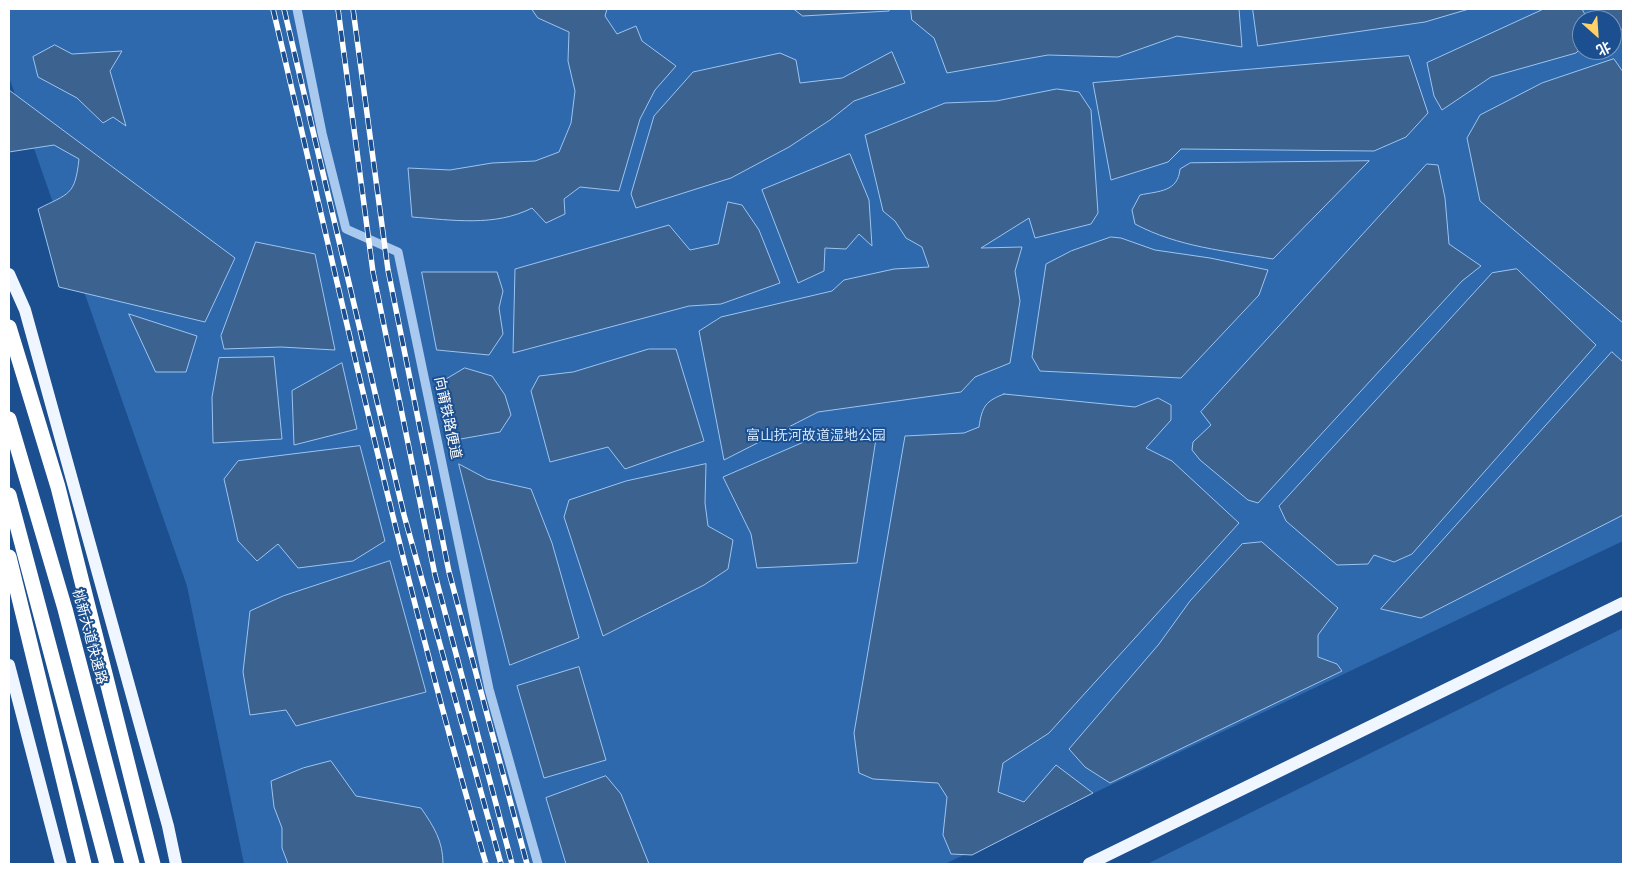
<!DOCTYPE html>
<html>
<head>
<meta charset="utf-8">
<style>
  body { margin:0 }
  #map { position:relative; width:1632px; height:873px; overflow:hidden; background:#1b4f8f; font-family:Signika,"Noto Sans SC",sans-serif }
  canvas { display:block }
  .frame { position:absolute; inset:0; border:10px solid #fff; pointer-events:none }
  .north { position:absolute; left:1572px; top:10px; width:50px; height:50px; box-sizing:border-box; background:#1b4f8f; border:1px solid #7695bc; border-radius:50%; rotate:154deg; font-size:14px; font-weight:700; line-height:20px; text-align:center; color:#fff }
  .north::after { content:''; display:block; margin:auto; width:18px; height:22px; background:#ffd166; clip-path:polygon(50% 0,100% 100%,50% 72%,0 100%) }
</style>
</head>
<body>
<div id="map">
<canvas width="1632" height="873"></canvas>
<div class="frame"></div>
<div class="north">北</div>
</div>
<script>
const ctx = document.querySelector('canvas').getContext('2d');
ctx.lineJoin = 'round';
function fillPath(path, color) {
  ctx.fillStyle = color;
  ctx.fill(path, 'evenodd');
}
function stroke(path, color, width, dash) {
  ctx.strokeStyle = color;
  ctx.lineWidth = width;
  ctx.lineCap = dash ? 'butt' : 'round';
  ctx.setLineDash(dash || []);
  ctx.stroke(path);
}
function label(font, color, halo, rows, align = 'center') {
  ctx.font = font + ' Signika,"Noto Sans SC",sans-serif';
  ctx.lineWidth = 4;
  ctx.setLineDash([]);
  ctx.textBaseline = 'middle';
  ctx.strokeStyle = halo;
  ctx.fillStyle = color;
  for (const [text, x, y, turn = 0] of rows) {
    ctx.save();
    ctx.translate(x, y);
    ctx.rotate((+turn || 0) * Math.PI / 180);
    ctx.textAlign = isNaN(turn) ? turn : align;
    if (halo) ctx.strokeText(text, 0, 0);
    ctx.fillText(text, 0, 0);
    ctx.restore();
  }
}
fillPath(new Path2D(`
  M9 9H1623V541L945 864H244L187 586 9 77ZM1582 20H1612V50H1582Z
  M1623 628V864H1147Z`), '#2e69ad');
const water = new Path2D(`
  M532 9H607L605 16 617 34 636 26 642 41 676 66 655 90 640 119 619 191 580 187 564 199 565 214 546 223 532 208C495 227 452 220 412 217L408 168 450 170 492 163 535 161 559 152 571 123 575 91 568 61 569 32 538 18Z
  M794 9H890L889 11 803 16Z
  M911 9H1239L1242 47 1177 36 1118 57 1048 55 947 73 934 38 912 20Z
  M1253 9H1469L1425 22 1258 46Z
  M1544 9H1582L1588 20H1582V47L1576 53 1491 77 1442 110 1434 96 1427 63Z
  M1595 9H1623V28L1613 37 1612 20H1603Z
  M55 45 72 54 122 51 110 71 126 126 113 117 103 123 77 98 38 77 33 57Z
  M892 52 905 83 854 101 830 120 789 147 731 178 636 208 631 194 654 116 693 72 780 53 796 60 800 83 842 78Z
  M1409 56 1428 113 1406 137 1374 151 1181 149 1168 162 1111 180 1093 83Z
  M1614 59 1623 72V323L1480 201 1467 138 1480 115 1542 83Z
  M1057 89 1079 92 1091 110 1098 213 1091 224 1035 238 1029 218 981 248 1022 247 1015 271 1020 301 1010 363 975 377 961 392 818 412 724 460 699 331 721 317 832 291 844 280 894 269 929 267 922 247 906 238 895 221 883 211 865 135 945 103 996 101Z
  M9 90 235 258 205 322 59 287 38 209C69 193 75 196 79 159L54 145 9 152Z
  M850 154 869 200 872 246 859 234 846 249 825 248 824 271 798 283 762 190Z
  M1369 161 1273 259C1226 251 1178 247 1135 224L1132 210 1140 195C1159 191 1178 192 1180 169L1190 163Z
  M1427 164 1438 165 1445 198 1449 244 1481 266 1462 281 1258 503 1248 500 1200 460 1192 450 1193 442 1211 425 1201 412Z
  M728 202 742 205 759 230 780 283 721 304 689 306 513 353 515 269 669 225 690 250 718 244Z
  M1111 237 1121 238 1155 250 1210 258 1268 270 1259 295 1181 378 1040 371 1032 357 1046 264 1071 251Z
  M256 242 315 254 335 350 281 347 224 349 221 336Z
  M1517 269 1596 345 1412 554 1394 562 1374 555 1368 564 1337 565 1286 521 1279 506 1492 273Z
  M422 272H497L503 291 499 308 503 334 489 355 437 350Z
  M129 314 197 336 186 372H156Z
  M649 349H676L704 441 625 469 608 447 550 462 531 391 539 376 573 372Z
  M1612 352 1623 362V515L1421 618 1381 609Z
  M274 357 282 439 213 443 212 397 219 358Z
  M342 363 357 429 294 445 292 391Z
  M465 368 492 376 505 395 511 415 500 432 455 440 445 380Z
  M1004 394 1135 407 1158 398 1171 405V420L1146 448 1172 461 1239 523 1049 733 1003 763 998 792 1024 802 1056 765 1093 793 972 855 951 854 943 835 947 797 938 783 873 779 859 773 854 733 905 436 964 433 979 427C982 406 986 401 1004 394Z
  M877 432 857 563 757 568 751 534 723 477 806 441Z
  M360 446 385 541 353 561 298 568 278 544 257 561 238 541 224 479 238 461Z
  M459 464 487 479 531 489 552 543 579 638 510 665Z
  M706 464 705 503 708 526 733 540 728 569 704 585 603 636 564 517 569 500 626 481Z
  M1262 542 1338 608 1318 635V657L1337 664 1342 671 1110 783 1085 767 1069 749 1159 644 1190 601 1242 544Z
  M390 561 426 692 296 726 286 710 250 715 243 672 250 611 283 596Z
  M579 667 606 760 544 778 517 686Z
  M331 761 356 796 421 808C434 827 443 841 443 864H288L282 848V828L274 807 271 781 303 768Z
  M606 776 621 794 649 864H566L546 798Z`);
fillPath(water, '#3c6290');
stroke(water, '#9cc4f0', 1);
stroke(new Path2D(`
  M297 9 322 133 346 229 398 252 489 689 538 864`), '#a9c9ee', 9);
stroke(new Path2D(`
  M9 274 25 310 168 826 176 864
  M9 665 61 864
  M1089 864 1623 603`), '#f0f6ff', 12);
stroke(new Path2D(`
  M9 327 58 487 153 864
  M9 419 65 609 132 864
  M9 495 107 864
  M9 557 84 864`), '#fff', 15);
const rail = new Path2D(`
  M273 9C341 295 403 582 486 864
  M284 9 404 515 501 864
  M338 9 373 272 435 575 512 864
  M353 9 388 270 449 572 527 864`);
stroke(rail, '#fff', 5.5);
stroke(rail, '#1b4f8f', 4, [11]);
label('14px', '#fff', '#1b4f8f', [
  ["向莆铁路便道",447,418,78],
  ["桃新大道快速路",89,637,75]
]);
label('14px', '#cfe3fa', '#1b4f8f', [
  ["富山抚河故道湿地公园",816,436]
]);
</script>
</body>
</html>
